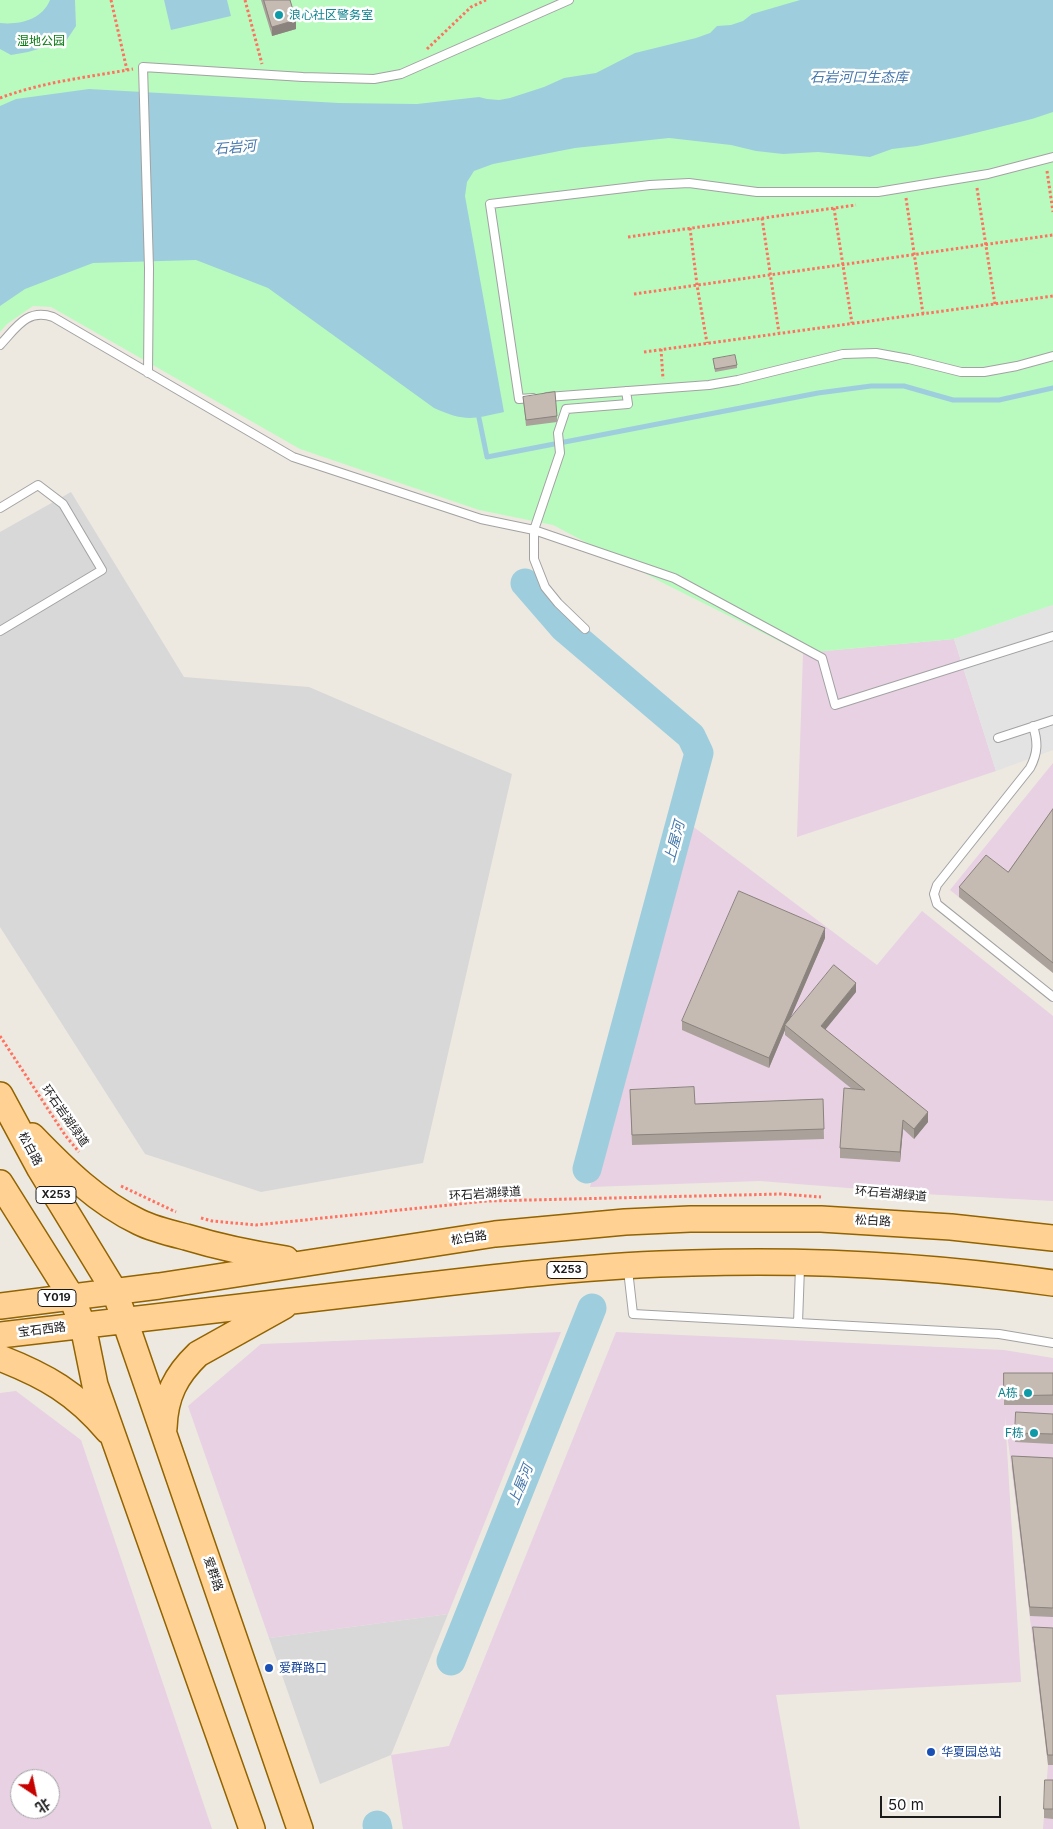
<!DOCTYPE html>
<html>
<head>
<meta charset="utf-8">
<style>
  body { margin:0 }
  #map { position:relative; width:1053px; height:1829px; overflow:hidden; background:#ede9e0; font-family:Inter,"Noto Sans SC",sans-serif }
  canvas { display:block }
  .north { position:absolute; left:10px; top:1769px; width:50px; height:50px; box-sizing:border-box; background:#fff; border:1px solid #a4a4a4; border-radius:50%; rotate:146deg; font-size:14px; font-weight:700; line-height:20px; text-align:center; color:#1b1b1b }
  .north::after { content:''; display:block; margin:auto; width:18px; height:22px; background:#c60200; clip-path:polygon(50% 0,100% 100%,50% 72%,0 100%) }
  .scale { position:absolute; left:880px; top:1796px; width:121px; height:22px; box-sizing:border-box; border:2px solid #1b1b1b; border-top:0; padding-left:6px; font-size:15px; line-height:18px; white-space:nowrap; color:#1b1b1b; -webkit-text-stroke:4px #fff; paint-order:stroke }
</style>
</head>
<body>
<div id="map">
<canvas width="1053" height="1829"></canvas>
<div class="north">北</div>
<div class="scale">50 m</div>
</div>
<script>
const ctx = document.querySelector('canvas').getContext('2d');
ctx.lineJoin = 'round';
function fillPath(path, color) {
  ctx.fillStyle = color;
  ctx.fill(path, 'evenodd');
}
function stroke(path, color, width, dash) {
  ctx.strokeStyle = color;
  ctx.lineWidth = width;
  ctx.lineCap = dash ? 'butt' : 'round';
  ctx.setLineDash(dash || []);
  ctx.stroke(path);
}
function label(font, color, halo, rows, align = 'center') {
  ctx.font = font + ' Inter,"Noto Sans SC",sans-serif';
  ctx.lineWidth = 5;
  ctx.setLineDash([]);
  ctx.textBaseline = 'middle';
  ctx.strokeStyle = halo;
  ctx.fillStyle = color;
  for (const [text, x, y, turn = 0] of rows) {
    ctx.save();
    ctx.translate(x, y);
    ctx.rotate((+turn || 0) * Math.PI / 180);
    ctx.textAlign = isNaN(turn) ? turn : align;
    if (halo) ctx.strokeText(text, 0, 0);
    ctx.fillText(text, 0, 0);
    ctx.restore();
  }
}
fillPath(new Path2D(`
  M71 492 184 677 309 687 512 774 423 1163 261 1192 145 1154 0 927V532Z
  M448 1614 391 1755 320 1784 269 1638Z`), '#d9d8d8');
fillPath(new Path2D(`
  M954 639 996 771 797 837 803 653Z
  M1053 763V973L950 890Z
  M691 825 877 965 922 911 1053 1016V1201L924 1194 760 1181 590 1187Z
  M561 1332 448 1614 269 1638 188 1406 261 1344Z
  M616 1332 1004 1350 1053 1358V1829H1043L1048 1765 1005 1416 1021 1682 776 1695 800 1829H403L391 1755 449 1746Z
  M16 1391 81 1440 212 1829H0V1393ZM20 1779H50V1809H20Z`), '#e7d1e3');
fillPath(new Path2D(`
  M0 0H1053V605L954 639 803 653 665 584 553 525 479 510 300 449 51 307 33 306 7 324 0 332Z`), '#b9fbbf');
fillPath(new Path2D(`
  M1053 605V750L996 771 954 639Z`), '#e3e3e3');
fillPath(new Path2D(`
  M50 0H75L76 26 66 41 28 52 11 55 0 49V23C19 25 42 20 50 0Z
  M164 0H227L231 16 171 30Z
  M800 0H1053V112L1032 119 959 137 917 146 892 149 870 157 818 152 783 154 756 151 731 145 669 138 575 148 493 164 474 171 467 182 465 196 504 412C473 419 465 422 434 408L268 288 196 260 93 263 25 289 0 306V106L16 99 89 89 339 103 417 104 479 97 487 99 499 100 510 98 544 87 564 78 596 73 635 53 696 38 710 33 717 26 731 25 743 21 752 14Z`), '#9ecedd');
stroke(new Path2D(`
  M479 418 487 457 818 393 871 386H904L953 400H999L1053 388`), '#9ecedd', 5);
stroke(new Path2D(`
  M525 583 564 628 691 736 699 753 587 1169
  M451 1661 592 1308
  M377 1825 378 1829`), '#9ecedd', 29);
const lane = new Path2D(`
  M0 345C16 328 27 308 53 317L293 457 481 519 534 530 674 578 822 658 835 705 1053 636
  M148 373 149 268 143 67 303 77 374 79 401 74 569 0
  M547 397 709 385 738 380 843 354 876 353 909 359 961 372H984L1017 366 1053 356
  M533 398 519 399 490 204 650 185 689 183 757 192H878L988 174 1053 157
  M0 508 38 485 63 504 102 570 0 631
  M585 629 558 603 545 587 534 559V530L560 453 558 433 566 409 628 404 626 391
  M1033 726C1038 742 1038 753 1030 768L937 885 934 894 937 904 1053 997
  M998 738 1053 720
  M628 1270 633 1314 999 1334 1053 1343
  M798 1323 800 1267`);
const primary = new Path2D(`
  M0 1095 40 1169 115 1292 300 1829
  M32 1136C64 1169 97 1202 139 1222 153 1229 170 1233 186 1237 219 1247 252 1254 286 1259
  M0 1183 71 1296 83 1326 95 1385 252 1829
  M0 1306 159 1286 495 1234 625 1222 690 1219H821L951 1227 1053 1238
  M0 1335C137 1320 274 1302 412 1287 505 1276 598 1265 692 1263 813 1259 933 1266 1053 1283
  M0 1358C46 1376 76 1393 108 1431
  M164 1428C165 1396 176 1375 198 1354L284 1306`);
stroke(lane, '#a2a2a2', 10);
stroke(primary, '#926300', 28);
stroke(new Path2D(`
  M111 0 127 70
  M245 0 262 64
  M427 49 471 7 486 0
  M0 98C42 82 89 77 133 69
  M1047 171 1053 212
  M977 188 995 304
  M906 198 923 314
  M834 208 852 323
  M762 218 779 333
  M690 228 697 285 707 343
  M628 237 856 205
  M634 294 1053 235
  M661 349 663 379
  M644 352 1053 296
  M0 1036 65 1135 79 1152
  M121 1186 176 1212
  M201 1218 212 1221 256 1225 487 1201 781 1194 821 1197`), '#ff7260', 3, [2.5, 2.5]);
stroke(lane, '#fff', 8);
stroke(primary, '#ffd293', 25);
fillPath(new Path2D(`
  M261 0H290L296 29 272 36Z
  M713 359 737 365V368L715 372Z
  M523 397 557 416V422L526 426Z
  M1053 809V973L959 897V887L1008 872Z
  M825 938 789 1020 856 992 825 1029 928 1122 914 1139 903 1129 900 1162 840 1158V1148L852 1089 785 1035V1030L769 1068 682 1030V1021Z
  M630 1090 695 1104 823 1099 824 1139 632 1145Z
  M1004 1373H1053V1405H1004Z
  M1053 1414V1444L1015 1442V1433Z
  M1012 1456 1053 1458V1617L1030 1616 1012 1466Z
  M1033 1627 1053 1628V1765H1048L1033 1636Z
  M1053 1780V1819L1044 1818V1809Z`), '#a9a19a');
fillPath(new Path2D(`
  M296 20V29L272 36V27Z
  M825 928V938L787 1026 785 1025V1030L769 1068V1058Z
  M856 983V992L821 1035V1026Z
  M928 1112V1122L914 1139V1129Z
  M903 1120V1129L900 1162V1152Z`), '#8a837d');
const building = new Path2D(`
  M264 0H290L296 20 272 27Z
  M735 355 737 365 715 369 713 359Z
  M555 392 557 416 526 420 523 397Z
  M1053 809V963L959 887 986 855 1008 872Z
  M739 891 825 928 769 1058 682 1021Z
  M834 965 856 983 821 1026 928 1112 914 1129 903 1120 900 1152 840 1148 844 1088 865 1090 785 1025Z
  M694 1087 695 1104 823 1099 824 1129 632 1135 630 1090Z
  M1004 1373H1053V1395L1004 1396Z
  M1016 1412 1053 1414V1434L1015 1433Z
  M1012 1456 1053 1458V1608L1030 1607Z
  M1033 1627 1053 1628V1755H1048Z
  M1045 1780H1053V1809H1044Z`);
fillPath(building, '#c5bbb3');
stroke(building, '#8a837d', 1);
for (const [x, y, r, color] of [
  [279,15,5,"#0f9aa8"],
  [1028,1393,5,"#0f9aa8"],
  [1034,1433,5,"#0f9aa8"],
  [269,1668,5,"#1a4fb4"],
  [931,1752,5,"#1a4fb4"]
]) {
  const dot = new Path2D();
  dot.arc(x, y, r, 0, 2 * Math.PI);
  ctx.fillStyle = color;
  ctx.fill(dot);
  stroke(dot, '#fff', 2);
}
for (const [x, y, w] of [
  [56,1195,40],
  [567,1270,40],
  [57,1298,38]
]) {
  const box = new Path2D();
  box.roundRect(x - w / 2, y - 8.5, w, 17, 4);
  ctx.fillStyle = '#fff';
  ctx.fill(box);
  stroke(box, '#1b1b1b', 1);
}
label('bold 11px', '#1b1b1b', null, [
  ["X253",56,1195],
  ["X253",567,1270],
  ["Y019",57,1298]
]);
label('12px', '#0d838f', '#fff', [
  ["浪心社区警务室",289,15,"left"],
  ["A栋",1018,1393],
  ["F栋",1024,1433]
], 'right');
label('12px', '#077b12', '#fff', [
  ["湿地公园",41,41]
]);
label('12px', '#1b1b1b', '#fff', [
  ["环石岩湖绿道",65,1116,55],
  ["松白路",30,1149,62],
  ["环石岩湖绿道",485,1194,-4],
  ["环石岩湖绿道",891,1194,5],
  ["松白路",873,1221,3],
  ["松白路",469,1238,-9],
  ["宝石西路",42,1330,-7],
  ["爱群路",213,1574,71]
]);
label('12px', '#164399', '#fff', [
  ["爱群路口",279,1668],
  ["华夏园总站",941,1752]
], 'left');
label('italic 14px', '#4578ad', '#fff', [
  ["石岩河口生态库",859,78],
  ["石岩河",235,148,-5],
  ["上屋河",675,842,-75],
  ["上屋河",521,1485,-68]
]);
</script>
</body>
</html>
